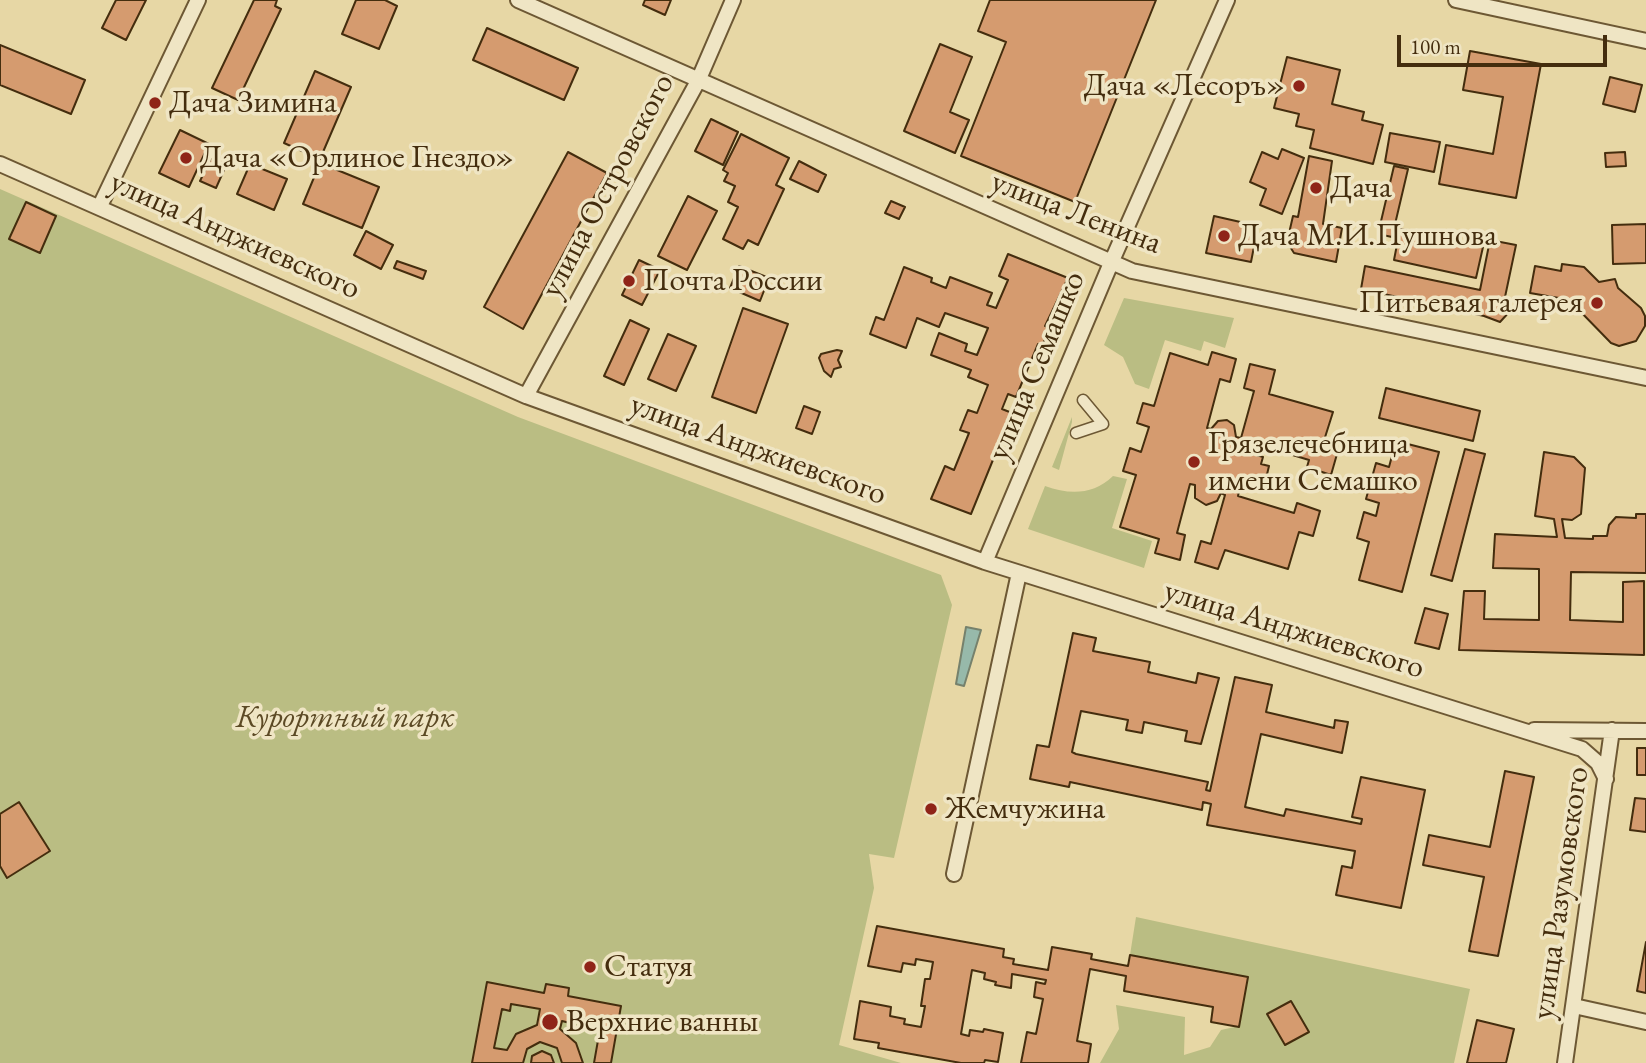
<!DOCTYPE html>
<html>
<head>
<meta charset="utf-8">
<style>
  body { margin:0 }
  #map { position:relative; width:1646px; height:1063px; overflow:hidden; background:#e7d7a5; font-family:"EB Garamond",serif }
  canvas { display:block }
  .scale { position:absolute; left:1397px; top:35px; width:210px; height:32px; box-sizing:border-box; border:4px solid #442d0e; border-top:0; padding-left:9px; font-size:21px; line-height:24px; white-space:nowrap; color:#442d0e; -webkit-text-stroke:5px #efe5c4; paint-order:stroke }
</style>
</head>
<body>
<div id="map">
<canvas width="1646" height="1063"></canvas>
<div class="scale">100 m</div>
</div>
<script>
const ctx = document.querySelector('canvas').getContext('2d');
ctx.lineJoin = 'round';
function fillPath(path, color) {
  ctx.fillStyle = color;
  ctx.fill(path, 'evenodd');
}
function stroke(path, color, width, dash) {
  ctx.strokeStyle = color;
  ctx.lineWidth = width;
  ctx.lineCap = dash ? 'butt' : 'round';
  ctx.setLineDash(dash || []);
  ctx.stroke(path);
}
function label(font, color, halo, rows, align = 'center') {
  ctx.font = font + ' "EB Garamond",serif';
  ctx.lineWidth = 7;
  ctx.setLineDash([]);
  ctx.textBaseline = 'middle';
  ctx.strokeStyle = halo;
  ctx.fillStyle = color;
  for (const [text, x, y, turn = 0] of rows) {
    ctx.save();
    ctx.translate(x, y);
    ctx.rotate((+turn || 0) * Math.PI / 180);
    ctx.textAlign = isNaN(turn) ? turn : align;
    if (halo) ctx.strokeText(text, 0, 0);
    ctx.fillText(text, 0, 0);
    ctx.restore();
  }
}
fillPath(new Path2D(`
  M0 189 518 417 941 575 952 605 894 858 869 854 874 888 839 1045 901 1063H0Z
  M1124 298 1234 318 1225 348 1204 341 1201 351 1165 340 1149 389 1135 384 1123 357 1104 345Z
  M1072 417V422L1059 470 1052 467Z
  M1113 476 1127 479 1112 528 1152 541 1144 568 1028 529 1045 486C1070 495 1093 495 1113 476Z
  M1136 917 1470 989 1454 1063H1100L1119 1029 1116 1005 1185 1017 1184 1055 1210 1047 1221 1030 1239 1026 1247 977 1130 955Z`), '#babd83');
const water = new Path2D(`
  M966 627 981 630 964 686 956 684Z`);
fillPath(water, '#97b9aa');
stroke(water, '#76816c', 2);
const building = new Path2D(`
  M116 0H146L126 40 102 28Z
  M254 0H277L275 6 281 9 238 100 212 88Z
  M356 0H385L397 6 379 49 342 34Z
  M645 0H671L665 15 643 5Z
  M990 0H1156L1075 202 961 156 1006 42 978 31Z
  M487 28 578 68 564 100 473 60Z
  M940 44 972 57 950 112 969 120 955 153 904 131Z
  M0 45 85 80 71 114 0 85Z
  M1470 51 1541 64 1516 198 1439 184 1446 145 1493 154 1503 97 1463 90Z
  M1287 57 1340 70 1332 104 1364 112 1362 120 1383 125 1373 164 1310 148 1314 130 1296 126 1299 114 1274 108Z
  M315 71 351 87 320 159 284 143Z
  M1610 77 1642 85 1635 112 1603 104Z
  M711 119 738 132 723 165 695 151Z
  M180 130 209 144 189 187 159 173Z
  M1390 133 1440 142 1434 172 1385 162Z
  M741 134 789 158 776 185 784 189 758 245 748 240 743 249 723 239 738 207 728 202 735 186 724 181 728 173 723 170Z
  M1282 149 1304 158 1282 214 1260 205 1266 189 1250 182 1262 152 1278 159Z
  M568 152 607 173 523 329 484 307Z
  M1625 152 1626 166 1606 167 1605 153Z
  M213 154 228 161 216 188 200 181Z
  M1309 156 1332 161 1323 224 1342 228 1336 262 1294 253 1287 242 1293 216 1298 217Z
  M799 161 826 175 818 192 790 179Z
  M320 163 379 187 362 228 303 204Z
  M250 164 287 179 274 210 237 194Z
  M1394 166 1408 169 1392 237 1378 234Z
  M688 196 717 211 687 270 658 256Z
  M891 201 905 207 899 219 885 213Z
  M26 202 56 216 40 253 9 239Z
  M1214 216 1258 226 1251 262 1206 253Z
  M1646 224V263L1613 264 1612 225Z
  M1400 229 1483 247 1476 278 1394 260Z
  M366 231 393 245 381 269 354 255Z
  M1490 240 1516 245 1505 297 1511 310 1500 322 1484 316 1361 289 1365 266 1480 290Z
  M1008 254 1068 278 1045 326 1050 328 1042 346 1038 344 1016 397 1008 394 1002 409 1012 413 971 514 931 499 945 466 954 470 969 433 960 430 968 410 977 413 988 385 968 377 971 370 931 355 939 333 967 344 965 351 977 355 988 328 945 313 939 327 917 318 906 348 870 334 876 317 884 320 904 267 932 278 931 282 946 288 950 277 992 293 987 305 996 308 1008 280 999 276Z
  M639 260 660 270 642 305 622 295Z
  M397 261 426 271 423 279 394 268Z
  M1562 264 1584 267 1599 282 1615 279 1618 288 1641 308 1645 316V326L1636 341 1619 346 1611 343 1576 307 1565 312 1559 309V298L1530 293 1535 266 1561 271Z
  M739 266 769 278 760 301 730 288Z
  M743 308 788 324 756 413 712 397Z
  M630 320 649 329 624 385 604 376Z
  M668 334 696 346 676 391 648 379Z
  M837 350 842 351 838 360 841 367 834 369 831 377 824 371 819 358 821 354Z
  M1212 352 1236 359 1230 382 1220 379 1207 428 1211 429 1218 421 1227 420 1234 425 1236 437 1241 438 1254 391 1244 388 1250 364 1275 370 1269 394 1333 412 1321 450 1337 454 1331 475 1307 467 1309 460 1253 443 1250 453 1263 457 1261 464 1269 466 1264 487 1256 484 1254 490 1240 487 1238 496 1294 513 1297 503 1320 511 1313 536 1299 532 1288 569 1225 550 1218 569 1195 562 1201 541 1211 544 1225 495 1221 493 1217 501 1206 505 1195 498V485L1190 484 1177 533 1185 535 1180 560 1155 553 1159 539 1120 527 1136 475 1123 471 1130 448 1141 452 1149 427 1137 423 1143 403 1154 406 1170 353 1208 365Z
  M1386 388 1480 411 1473 441 1379 418Z
  M804 406 820 412 812 434 796 428Z
  M1396 441 1439 452 1402 592 1359 580 1369 542 1357 538 1364 512 1376 516 1379 503 1366 499 1376 463 1389 467Z
  M1465 449 1485 454 1452 581 1431 575Z
  M1544 452 1574 457 1585 468 1581 514 1572 520 1562 519 1565 538 1593 539V536H1607L1609 525 1616 517 1636 518V514H1646V573L1571 572 1570 620 1623 622V582L1644 581V655L1459 650 1464 591H1485L1484 619 1539 620V569L1493 568 1495 534 1557 537 1554 519 1535 516Z
  M1425 608 1448 614 1439 649 1415 643Z
  M1073 633 1096 638 1093 651 1150 662 1148 672 1196 683 1198 673 1219 678 1201 744 1185 741 1187 731 1144 722 1142 733 1126 730 1128 720 1081 711 1072 752 1076 754 1208 782 1206 790 1210 791 1235 677 1272 685 1266 712 1334 728 1335 720 1348 722 1342 753 1261 734 1245 807 1284 816 1286 809 1361 824 1362 819 1352 817 1361 777 1425 790 1401 908 1336 895 1342 866 1352 868 1355 851 1207 825 1211 804 1203 802 1202 810 1070 782 1069 787 1030 779 1037 745 1049 747Z
  M1637 748H1646V775H1637Z
  M1505 771 1534 777 1498 956 1469 951 1484 877 1423 865 1429 835 1490 847Z
  M1635 798 1646 799V832L1630 830Z
  M19 802 50 851 7 878 0 866V814Z
  M877 926 1004 949 1003 957 1014 959 1013 964 1048 970 1052 947 1092 954 1091 959 1128 966 1130 955 1248 977 1239 1027 1211 1022 1213 1007 1124 991 1126 976 1090 969 1077 1041 1091 1044 1088 1063H1021L1027 1032 1036 1034 1043 999 1034 997 1036 982 1045 984 1046 980 1012 974 1011 988 995 985 996 982 984 979 985 973 972 970 961 1034 969 1036 970 1030 983 1032 984 1029 1003 1033 998 1062 985 1060 984 1063H961L878 1048 879 1043 854 1039 860 1001 891 1007 890 1016 905 1019 904 1024 921 1027 925 1006H921L925 979H930L933 962 916 959 915 965 903 963 901 972 868 966Z
  M1646 942V993L1637 991Z
  M487 982 544 993 546 984 569 988 568 996 621 1006 611 1063H594L600 1029 594 1028 595 1021 571 1016 570 1023 562 1021 560 1029 576 1043 583 1063H562L557 1048 540 1042 527 1049 523 1063H472ZM511 1004 540 1009 537 1025 516 1034 507 1050 494 1048 502 1009 510 1011Z
  M1291 1001 1309 1032 1285 1045 1267 1014Z
  M1477 1020 1514 1029 1506 1063H1467Z
  M542 1051 551 1055 554 1063H531L532 1056Z`);
fillPath(building, '#d59b6f');
stroke(building, '#442d0e', 2);
const pedestrian = new Path2D(`
  M1076 433 1103 424 1083 400`);
const minor = new Path2D(`
  M518 0 1132 271 1646 378
  M1456 0 1646 41
  M0 164 526 396 985 562 1582 749 1598 763 1606 779
  M100 206 198 0
  M526 396 698 81 733 0
  M985 562 1111 263 1227 0
  M1534 730 1646 731
  M954 874 1019 573
  M1574 1006 1646 1022
  M1565 1063 1612 730`);
stroke(pedestrian, '#6d5834', 13);
stroke(minor, '#6d5834', 18);
stroke(pedestrian, '#efe5c4', 10);
stroke(minor, '#efe5c4', 14);
for (const [x, y, r, color] of [
  [1299,86,7,"#8f2418"],
  [155,103,7,"#8f2418"],
  [186,158,7,"#8f2418"],
  [1316,188,7,"#8f2418"],
  [1224,236,7,"#8f2418"],
  [629,281,7,"#8f2418"],
  [1597,303,7,"#8f2418"],
  [1194,462,7,"#8f2418"],
  [931,809,7,"#8f2418"],
  [590,967,7,"#8f2418"],
  [550,1022,9,"#8f2418"]
]) {
  const dot = new Path2D();
  dot.arc(x, y, r, 0, 2 * Math.PI);
  ctx.fillStyle = color;
  ctx.fill(dot);
  stroke(dot, '#efe5c4', 2.5);
}
label('32px', '#442d0e', '#efe5c4', [
  ["Дача «Лесоръ»",1285,86,"right"],
  ["Дача Зимина",169,103],
  ["Дача «Орлиное Гнездо»",200,158],
  ["Дача",1330,188],
  ["Дача М.И.Пушнова",1238,236],
  ["Почта России",643,281],
  ["Питьевая галерея",1583,303,"right"],
  ["Грязелечебница",1208,444],
  ["имени Семашко",1208,481],
  ["Жемчужина",945,809],
  ["Статуя",604,967],
  ["Верхние ванны",566,1022]
], 'left');
label('32px', '#442d0e', '#efe5c4', [
  ["улица Островского",608,186,-62],
  ["улица Ленина",1076,213,21],
  ["улица Анджиевского",235,236,24],
  ["улица Семашко",1037,366,-67],
  ["улица Анджиевского",758,450,20],
  ["улица Анджиевского",1294,630,17],
  ["улица Разумовского",1561,893,-82]
]);
label('italic 32px', '#5c4a25', '#efe5c4', [
  ["Курортный парк",345,718]
]);
</script>
</body>
</html>
